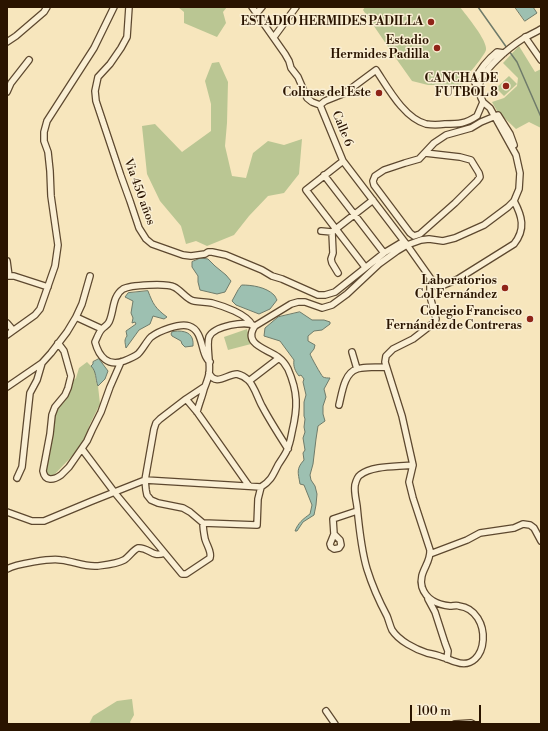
<!DOCTYPE html>
<html>
<head>
<meta charset="utf-8">
<style>
  body { margin:0 }
  #map { position:relative; width:548px; height:731px; overflow:hidden; background:#f7e6bd; font-family:"Libre Bodoni",serif }
  canvas { display:block }
  .frame { position:absolute; inset:0; border:8px solid #2a1400; pointer-events:none }
  .scale { position:absolute; left:410px; top:705px; width:71px; height:18px; box-sizing:border-box; border:2px solid #2a1400; border-top:0; padding-left:5px; font-size:12px; line-height:14px; white-space:nowrap; color:#2a1400; -webkit-text-stroke:3px #faefd4; paint-order:stroke }
</style>
</head>
<body>
<div id="map">
<canvas width="548" height="731"></canvas>
<div class="frame"></div>
<div class="scale">100 m</div>
</div>
<script>
const ctx = document.querySelector('canvas').getContext('2d');
ctx.lineJoin = 'round';
function fillPath(path, color) {
  ctx.fillStyle = color;
  ctx.fill(path, 'evenodd');
}
function stroke(path, color, width, dash) {
  ctx.strokeStyle = color;
  ctx.lineWidth = width;
  ctx.lineCap = dash ? 'butt' : 'round';
  ctx.setLineDash(dash || []);
  ctx.stroke(path);
}
function label(font, color, halo, rows, align = 'center') {
  ctx.font = font + ' "Libre Bodoni",serif';
  ctx.lineWidth = 3;
  ctx.setLineDash([]);
  ctx.textBaseline = 'middle';
  ctx.strokeStyle = halo;
  ctx.fillStyle = color;
  for (const [text, x, y, turn = 0] of rows) {
    ctx.save();
    ctx.translate(x, y);
    ctx.rotate((+turn || 0) * Math.PI / 180);
    ctx.textAlign = isNaN(turn) ? turn : align;
    if (halo) ctx.strokeText(text, 0, 0);
    ctx.fillText(text, 0, 0);
    ctx.restore();
  }
}
fillPath(new Path2D(`
  M178 7H227L223 12 226 23 217 37 184 23V12Z
  M365 7H460C466 15 488 41 486 50 485 54 474 68 471 71H470L460 79 463 85H428L412 81 395 57 363 10Z
  M519 46 535 72 541 69V128L529 122 516 129 497 111 492 102 504 98 517 86 518 78 503 63Z
  M219 62 228 82 227 123 225 146 232 176 246 178 253 153 268 141 284 145 302 139 299 174 284 193 268 196 249 216 234 235 207 246 196 241 186 244 181 226 160 201 147 174 142 126 155 124 182 152 211 131V104L205 81 212 63Z
  M509 76 517 84 504 96 496 88Z
  M247 329 251 344 228 350 224 337Z
  M87 362 94 369 95 371 96 382 98 386 100 404 90 424 84 441 75 453 54 475 48 476 46 473V468L50 454 56 409 64 402 70 393 73 381 76 378 79 368Z
  M132 699 134 715 130 722 131 724H89L93 716 117 701Z`), '#bac693');
const water = new Path2D(`
  M515 7H533L537 13 525 21Z
  M201 258 208 259 215 266 226 275 231 281 225 292 217 294 200 290 198 282V276L192 267V262Z
  M242 285C252 285 266 287 274 295 275 296 276 298 277 300L270 309 259 314 236 305 232 301 238 290Z
  M148 291C153 304 155 308 167 317L164 319 153 316 150 324 139 330 126 348C125 342 124 340 127 336L126 331 136 324 135 322 132 323 133 318 131 313 133 301 125 297 128 293Z
  M300 312 312 320H324L330 322V324L322 330 314 331 308 336V341L315 345 314 349 310 354C311 357 321 375 323 377 325 378 328 378 330 378L324 389 326 397 323 406V414L325 421 318 426 316 439 313 464 310 475 311 480 315 486 317 494 316 505 314 515 303 522 297 531H295C298 523 303 519 310 514L312 505 304 485 300 484C298 472 296 469 304 460L303 453 305 450 303 438 305 432 304 427 305 419 304 416V402L306 395 303 382 304 379 301 375 299 376C295 371 293 366 294 360L280 341 264 336 265 328 278 317Z
  M178 331C188 331 194 335 193 346L185 347 182 344 181 341 172 336 171 334 172 332Z
  M99 359 108 371 105 379 98 386C95 379 97 372 91 366L93 364V362Z`);
fillPath(water, '#9dc0b1');
stroke(water, '#6f7b6a', 1);
stroke(new Path2D(`
  M478 7 507 48
  M509 51 517 62 541 117`), '#6f7b6a', 1.5);
const street = new Path2D(`
  M129 7 127 37 121 48 110 64 98 77 95 91 96 101 121 176 130 201 139 228 146 239 152 244 183 255 191 256 205 254 208 252H212L226 255 262 270 272 276 282 279 318 295H325L335 292 384 253 404 241
  M252 7 285 54 289 61 291 68 298 77 307 98 312 102 320 105
  M257 13 262 7
  M274 37 296 7
  M525 37 541 60
  M7 42 16 36 44 12 47 7
  M478 88 474 81C480 69 487 60 497 52L504 53
  M7 92 11 83 29 60
  M483 102C481 98 478 92 479 87 481 70 510 47 524 38 530 35 536 32 541 29
  M320 105 343 161 407 245 436 286 439 287 458 279 514 244C526 229 522 216 514 201
  M320 105 325 101 345 93 376 70C388 88 404 118 426 124 432 125 438 125 445 124 459 124 465 124 477 116
  M477 116 483 102
  M425 153 460 157 471 160 479 173 480 177 477 181 455 203 420 234 414 236 410 233 374 185 373 181 375 176 384 170 405 163 419 159 434 143 446 135 471 128 481 122 498 115 510 134 514 145
  M343 161 306 190 365 267
  M324 175 384 253
  M321 231 332 232 373 200
  M332 232 333 253 331 259 332 263 338 273
  M7 261 9 276
  M7 276H14L48 287
  M76 317 102 329
  M7 323 13 330
  M7 335 35 315 40 309 55 266 58 245 51 196 50 171 48 152 44 141V132L47 121 94 48 114 7
  M58 343 64 351 71 376 68 388 65 395 55 407 52 415 50 434 43 471C45 482 54 480 61 475L69 467 87 441 92 430 101 412 110 387 121 362
  M352 352 357 369
  M210 362C208 361 207 359 206 357 201 348 202 330 189 326 179 323 159 331 151 337 146 342 143 349 138 354 134 357 129 359 124 361 108 367 99 357 95 342 97 338 99 332 102 329 105 326 107 326 109 322 114 312 112 296 123 289 130 285 167 283 174 287 181 290 187 300 194 301 200 302 206 302 212 303 223 306 247 314 252 325
  M209 373C216 387 227 374 237 374 241 375 245 377 248 380 254 385 258 399 262 406 270 421 279 435 288 449
  M249 381 279 358
  M7 387 42 363 51 353 67 332 76 317 82 304 90 276
  M204 387 186 399 160 419 156 423 154 429 145 480 146 490 147 495 151 500 158 503 183 508 190 512 203 523 257 525 258 499 261 487C271 481 273 475 278 465 281 460 285 455 287 450 290 444 291 437 292 432 298 407 298 392 288 369 286 365 282 360 278 357 267 349 242 344 255 326L291 304 298 302H305L322 308 332 305 347 294 379 264 397 251 407 245 421 240 429 239 443 241 455 238 484 225 508 207 514 201 519 189 520 173 516 155 490 108 483 102
  M186 399 197 412 249 486
  M339 405C342 393 344 373 357 369 363 367 380 367 386 367
  M197 412C199 404 202 397 204 389 206 384 208 379 209 374 211 363 206 346 209 337 214 326 246 320 255 326
  M82 449 115 493 182 574H186L210 558C212 552 207 546 205 539 204 534 203 528 203 523
  M413 465C398 467 373 465 360 475 357 477 356 481 355 485 354 492 356 499 357 506 359 527 361 549 367 569 372 585 379 601 387 616 389 621 390 626 392 630 399 641 415 649 427 653 432 654 437 655 442 657 447 658 451 661 456 662 472 668 482 655 483 640 484 625 476 608 459 606 457 605 453 606 450 606 439 605 426 600 422 587 418 572 431 564 430 550L413 498 409 482 413 465 402 416 385 362 386 356 393 349 413 339 435 322 436 319 430 296V279
  M17 478 22 467 30 393 37 380 42 363
  M7 512 32 521H44L92 501 145 480 261 487
  M334 534 340 540 341 545 339 548 334 549 331 547 330 544 334 534 333 519 357 511
  M430 554 467 540 480 533 514 528 523 524 530 525 534 528 541 541
  M7 569C16 564 51 558 61 560 73 561 84 567 97 566 105 565 117 564 124 560 129 557 133 550 138 548 149 547 152 558 164 553
  M428 599 435 612 445 643 448 651 447 659
  M326 711 335 724
  M455 724 471 723 473 724`);
stroke(street, '#5d482f', 8);
stroke(street, '#faefd4', 5.5);
for (const [x, y, r, color] of [
  [431,22,4,"#8f2418"],
  [437,48,4,"#8f2418"],
  [506,86,4,"#8f2418"],
  [379,93,4,"#8f2418"],
  [505,288,4,"#8f2418"],
  [530,319,4,"#8f2418"]
]) {
  const dot = new Path2D();
  dot.arc(x, y, r, 0, 2 * Math.PI);
  ctx.fillStyle = color;
  ctx.fill(dot);
  stroke(dot, '#faefd4', 1.5);
}
label('bold 12px', '#2a1400', '#faefd4', [
  ["ESTADIO HERMIDES PADILLA",423,22],
  ["Estadio",429,41],
  ["Hermides Padilla",429,55],
  ["CANCHA DE",498,79],
  ["FUTBOL 8",498,93],
  ["Colinas del Este",371,93],
  ["Laboratorios",497,281],
  ["Col Fernández",497,295],
  ["Colegio Francisco",522,312],
  ["Fernández de Contreras",522,326]
], 'right');
label('12px', '#2a1400', '#faefd4', [
  ["Calle 6",342,129,68],
  ["Via 450 años",139,192,70]
]);
</script>
</body>
</html>
